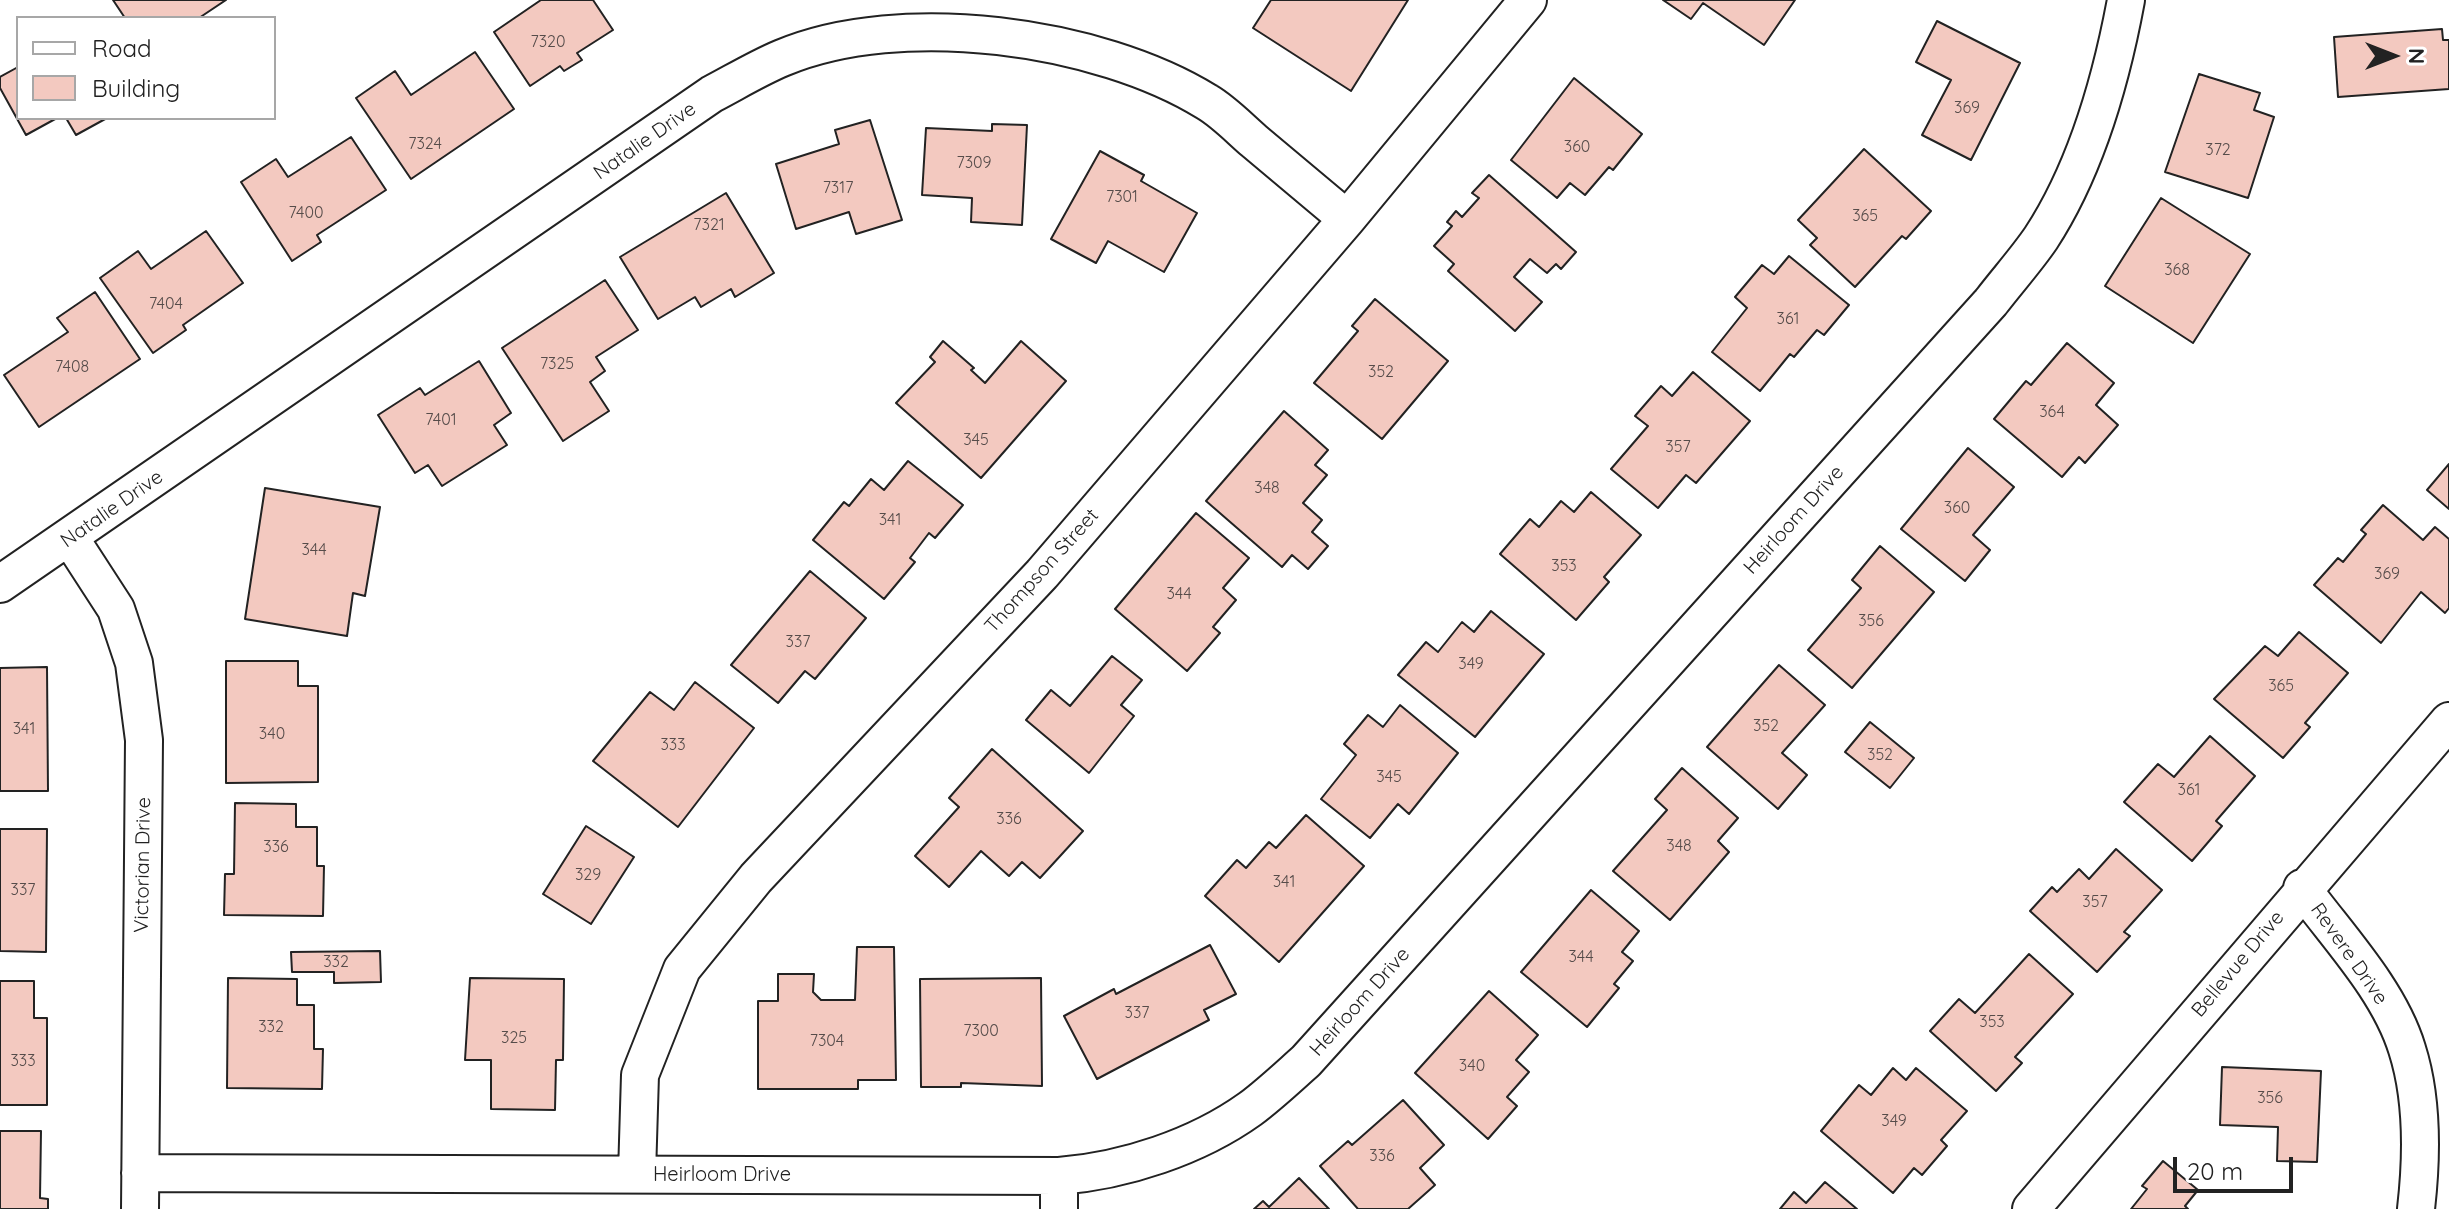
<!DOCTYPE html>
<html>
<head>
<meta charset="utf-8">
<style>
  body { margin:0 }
  #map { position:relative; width:2449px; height:1209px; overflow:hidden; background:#fff; font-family:Quicksand,sans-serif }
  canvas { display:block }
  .legend { position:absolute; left:16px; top:16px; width:260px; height:104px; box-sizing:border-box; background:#fff; border:2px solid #a7a7a7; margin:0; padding:10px 14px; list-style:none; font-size:24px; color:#222 }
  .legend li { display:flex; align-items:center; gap:16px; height:40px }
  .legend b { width:40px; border:2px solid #a7a7a7 }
  .north { position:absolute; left:2353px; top:16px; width:80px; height:80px; -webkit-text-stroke:6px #fff; paint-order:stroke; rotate:90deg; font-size:22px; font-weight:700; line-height:32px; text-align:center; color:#222 }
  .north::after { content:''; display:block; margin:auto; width:28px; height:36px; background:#222; clip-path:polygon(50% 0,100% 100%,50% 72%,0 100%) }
  .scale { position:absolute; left:2173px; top:1157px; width:120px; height:36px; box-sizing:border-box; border:4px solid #222; border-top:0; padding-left:10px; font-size:24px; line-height:28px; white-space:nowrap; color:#222; -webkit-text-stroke:6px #fff; paint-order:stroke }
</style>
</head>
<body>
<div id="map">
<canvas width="2449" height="1209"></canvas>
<ul class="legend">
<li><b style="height:10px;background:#fff"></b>Road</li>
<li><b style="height:22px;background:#f3c9c0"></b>Building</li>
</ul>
<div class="north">N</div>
<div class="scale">20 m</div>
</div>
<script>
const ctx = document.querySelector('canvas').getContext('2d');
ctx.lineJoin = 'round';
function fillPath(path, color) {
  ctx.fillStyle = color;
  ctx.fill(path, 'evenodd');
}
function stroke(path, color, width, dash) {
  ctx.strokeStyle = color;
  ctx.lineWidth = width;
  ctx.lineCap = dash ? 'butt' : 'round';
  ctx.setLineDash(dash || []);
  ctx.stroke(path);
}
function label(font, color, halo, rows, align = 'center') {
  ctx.font = font + ' Quicksand,sans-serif';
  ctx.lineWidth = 6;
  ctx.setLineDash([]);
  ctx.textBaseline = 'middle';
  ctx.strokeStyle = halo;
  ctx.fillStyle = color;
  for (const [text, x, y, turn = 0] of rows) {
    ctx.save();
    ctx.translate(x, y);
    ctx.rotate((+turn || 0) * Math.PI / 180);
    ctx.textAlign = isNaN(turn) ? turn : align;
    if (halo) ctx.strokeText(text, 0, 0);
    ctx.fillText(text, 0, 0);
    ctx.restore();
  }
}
const building = new Path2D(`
  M113 0H226L199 18H125Z
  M541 0H593L613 30 577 53 582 60 564 71 560 66 530 86 494 32Z
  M1271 0H1408L1351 91 1253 28Z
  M1663 0H1795L1764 45 1703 3 1691 19Z
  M1937 21 2020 63 1971 160 1922 135 1951 80 1916 62Z
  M2442 29 2443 40H2449V89L2338 97 2334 37Z
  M475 52 514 109 411 179 356 98 395 71 411 95Z
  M18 67V118H57L26 135 0 88V77Z
  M2199 74 2260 93 2254 110 2274 117 2248 198 2165 172Z
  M1574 78 1642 134 1613 170 1609 167 1585 195 1570 183 1557 198 1511 160Z
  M66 118H107L76 135Z
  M870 120 902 220 856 234 849 212 796 229 776 164 839 144 835 130Z
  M992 124 1027 125 1022 225 971 222 972 198 922 195 926 128 992 131Z
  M351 137 386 190 317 235 321 242 292 261 241 182 276 159 288 177Z
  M1864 149 1931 211 1906 239 1902 236 1855 287 1810 245 1817 238 1798 220Z
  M1100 151 1144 175 1141 181 1197 213 1164 272 1108 241 1096 263 1051 239Z
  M1489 175 1576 252 1561 269 1556 264 1547 273 1530 259 1514 277 1542 302 1515 331 1448 271 1454 264 1434 246 1452 226 1447 222 1456 211 1462 217 1479 198 1472 193Z
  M726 193 774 273 735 297 731 289 701 307 695 297 658 319 620 257Z
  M2161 198 2250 254 2193 343 2105 286Z
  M206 231 243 283 183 325 186 330 153 353 100 278 138 251 151 269Z
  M1789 256 1849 305 1824 335 1817 330 1794 357 1790 354 1760 391 1712 352 1747 308 1735 297 1762 265 1774 274Z
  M605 280 638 330 596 357 605 371 590 382 609 411 563 441 502 348Z
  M95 292 140 359 39 427 4 375 68 332 57 318Z
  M1375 299 1448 361 1382 439 1314 383 1358 331 1352 326Z
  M943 341 974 368 971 370 985 383 1021 341 1066 381 981 478 896 403 935 362 930 357Z
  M2067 343 2114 383 2096 405 2118 425 2085 463 2079 457 2062 477 1994 419 2026 381 2031 385Z
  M479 361 511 413 494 425 507 445 442 486 428 465 415 473 378 415 420 388 425 395Z
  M1693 372 1750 421 1696 483 1686 475 1658 508 1611 469 1648 426 1635 416 1661 386 1672 396Z
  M1284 411 1328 450 1315 465 1327 475 1303 503 1322 520 1312 532 1328 546 1308 569 1292 555 1282 567 1206 501Z
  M1968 448 2014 487 1973 535 1990 550 1965 581 1901 529Z
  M908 461 963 505 935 538 929 533 910 558 915 562 884 599 813 540 844 502 849 506 871 479 884 490Z
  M2449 464V509L2427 490Z
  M265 488 380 507 365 596 353 593 347 636 245 619Z
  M1591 492 1641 535 1604 577 1609 582 1576 620 1500 554 1530 519 1539 527 1561 501 1574 512Z
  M2383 505 2423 540 2435 527 2449 539V608L2445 613 2421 592 2381 643 2314 585 2338 558 2343 562 2366 534 2361 530Z
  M1196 513 1249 558 1223 588 1236 600 1213 627 1220 633 1187 671 1115 609Z
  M1880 546 1934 592 1852 688 1808 650 1861 588 1852 580Z
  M810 571 866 618 815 679 805 671 778 703 731 665Z
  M1491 611 1544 654 1475 737 1398 675 1426 642 1438 652 1462 622 1474 632Z
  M2299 632 2348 673 2305 723 2310 727 2283 758 2214 699 2265 646 2278 656Z
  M1112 656 1142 680 1121 705 1134 716 1089 773 1026 720 1051 690 1070 706Z
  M226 661H298V686H318V782L226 783Z
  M1779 665 1825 705 1782 753 1807 775 1778 809 1707 747Z
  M47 667 48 791H0V668Z
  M695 682 754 728 678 827 593 761 650 692 674 710Z
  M1400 705 1458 753 1409 814 1398 804 1370 838 1321 799 1356 755 1344 744 1368 715 1383 727Z
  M1870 722 1914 758 1890 788 1845 752Z
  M2210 736 2255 776 2216 821 2222 826 2192 861 2124 802 2158 764 2174 777Z
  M992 749 1083 831 1040 878 1022 862 1009 876 981 851 949 887 915 856 959 807 949 798Z
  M1682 768 1738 818 1718 841 1729 852 1670 920 1613 871 1667 810 1655 799Z
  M235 803 296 804V827H317V866H324L323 916 224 915 225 874H234Z
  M1306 815 1364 866 1279 962 1205 896 1237 860 1246 868 1269 842 1276 848Z
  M586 826 634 857 591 924 543 894Z
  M0 829H47L46 952 0 951Z
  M2116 849 2162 890 2124 932 2130 936 2097 972 2030 911 2052 887 2057 892 2079 869 2089 879Z
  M1591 890 1639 931 1622 952 1633 961 1614 984 1619 988 1587 1027 1521 972Z
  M1210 945 1236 994 1204 1010 1209 1020 1097 1079 1064 1016 1114 989 1116 994Z
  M857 947H894L896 1080H858V1089H758V1001H778V974H814L813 992 821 1000H855Z
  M380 951 381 982 334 983V972H292L291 952Z
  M2029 954 2073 994 2015 1057 2022 1063 1996 1091 1930 1031 1959 999 1975 1013Z
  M228 978 297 979V1005H314V1049H323L322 1089 227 1088Z
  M470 978 564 979 563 1060H556L555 1110 491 1109V1060H465Z
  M1041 978 1042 1086 961 1083V1087H921L920 979Z
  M0 981H34V1018H47V1105H0Z
  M1489 991 1538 1035 1516 1060 1529 1072 1507 1097 1517 1106 1488 1139 1415 1073Z
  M2222 1067 2321 1071 2317 1162 2277 1161 2278 1127 2220 1125Z
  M1893 1068 1906 1080 1916 1068 1967 1111 1941 1140 1947 1146 1922 1175 1914 1168 1893 1193 1821 1131 1859 1085 1871 1095Z
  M1403 1100 1444 1145 1420 1168 1435 1185 1408 1209H1358L1320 1166 1348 1141 1352 1145Z
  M0 1131H41L40 1198 48 1199V1209H0Z
  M2163 1161 2198 1190 2185 1206 2188 1209H2131L2147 1189 2142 1186Z
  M1299 1178 1329 1209H1254L1263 1201 1269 1207Z
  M1825 1182 1857 1209H1780L1794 1192 1806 1203Z`);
fillPath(building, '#f3c9c0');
stroke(building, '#222', 2);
const street = new Path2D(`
  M70 538 116 609 134 663 144 740 140 1209
  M0 584 712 94C735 82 758 68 782 58 901 8 1099 35 1207 102 1224 112 1239 128 1254 141 1285 167 1316 193 1347 219
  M2302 888C2338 937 2389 990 2407 1049 2423 1099 2422 1157 2416 1209
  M140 1173 1059 1176C1124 1171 1197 1147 1250 1109 1269 1095 1288 1077 1306 1061L1991 302C2007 281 2026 260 2041 238 2086 169 2111 81 2126 0
  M637 1174 640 1075 682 969 756 878 1042 574 1347 219 1528 0
  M1059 1209V1176
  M2031 1209 2449 721`);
stroke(street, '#222', 40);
stroke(street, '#fff', 36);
label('16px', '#564c4a', null, [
  ["7320",548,42],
  ["369",1967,108],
  ["7324",425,144],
  ["360",1577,147],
  ["372",2218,150],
  ["7309",974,163],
  ["7317",838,188],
  ["7301",1122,197],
  ["7400",306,213],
  ["365",1865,216],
  ["7321",709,225],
  ["368",2177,270],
  ["7404",166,304],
  ["361",1788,319],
  ["7325",557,364],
  ["7408",72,367],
  ["352",1381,372],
  ["364",2052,412],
  ["7401",441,420],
  ["345",976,440],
  ["357",1678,447],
  ["348",1267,488],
  ["360",1957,508],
  ["341",890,520],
  ["344",314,550],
  ["353",1564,566],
  ["369",2387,574],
  ["344",1179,594],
  ["356",1871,621],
  ["337",798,642],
  ["349",1471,664],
  ["365",2281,686],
  ["352",1766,726],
  ["341",24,729],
  ["340",272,734],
  ["333",673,745],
  ["352",1880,755],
  ["345",1389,777],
  ["361",2189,790],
  ["336",1009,819],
  ["348",1679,846],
  ["336",276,847],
  ["329",588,875],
  ["341",1284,882],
  ["337",23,890],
  ["357",2095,902],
  ["344",1581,957],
  ["332",336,962],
  ["337",1137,1013],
  ["353",1992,1022],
  ["332",271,1027],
  ["7300",981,1031],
  ["325",514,1038],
  ["7304",827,1041],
  ["333",23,1061],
  ["340",1472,1066],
  ["356",2270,1098],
  ["349",1894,1121],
  ["336",1382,1156]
]);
label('20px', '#222', '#fff', [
  ["Natalie Drive",645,141,-35],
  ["Natalie Drive",112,509,-35],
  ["Heirloom Drive",1794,520,-48],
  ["Thompson Street",1042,571,-48],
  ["Victorian Drive",143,865,-89],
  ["Revere Drive",2349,954,55],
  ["Bellevue Drive",2238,964,-50],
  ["Heirloom Drive",1360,1002,-48],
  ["Heirloom Drive",722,1175]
]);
</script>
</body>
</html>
